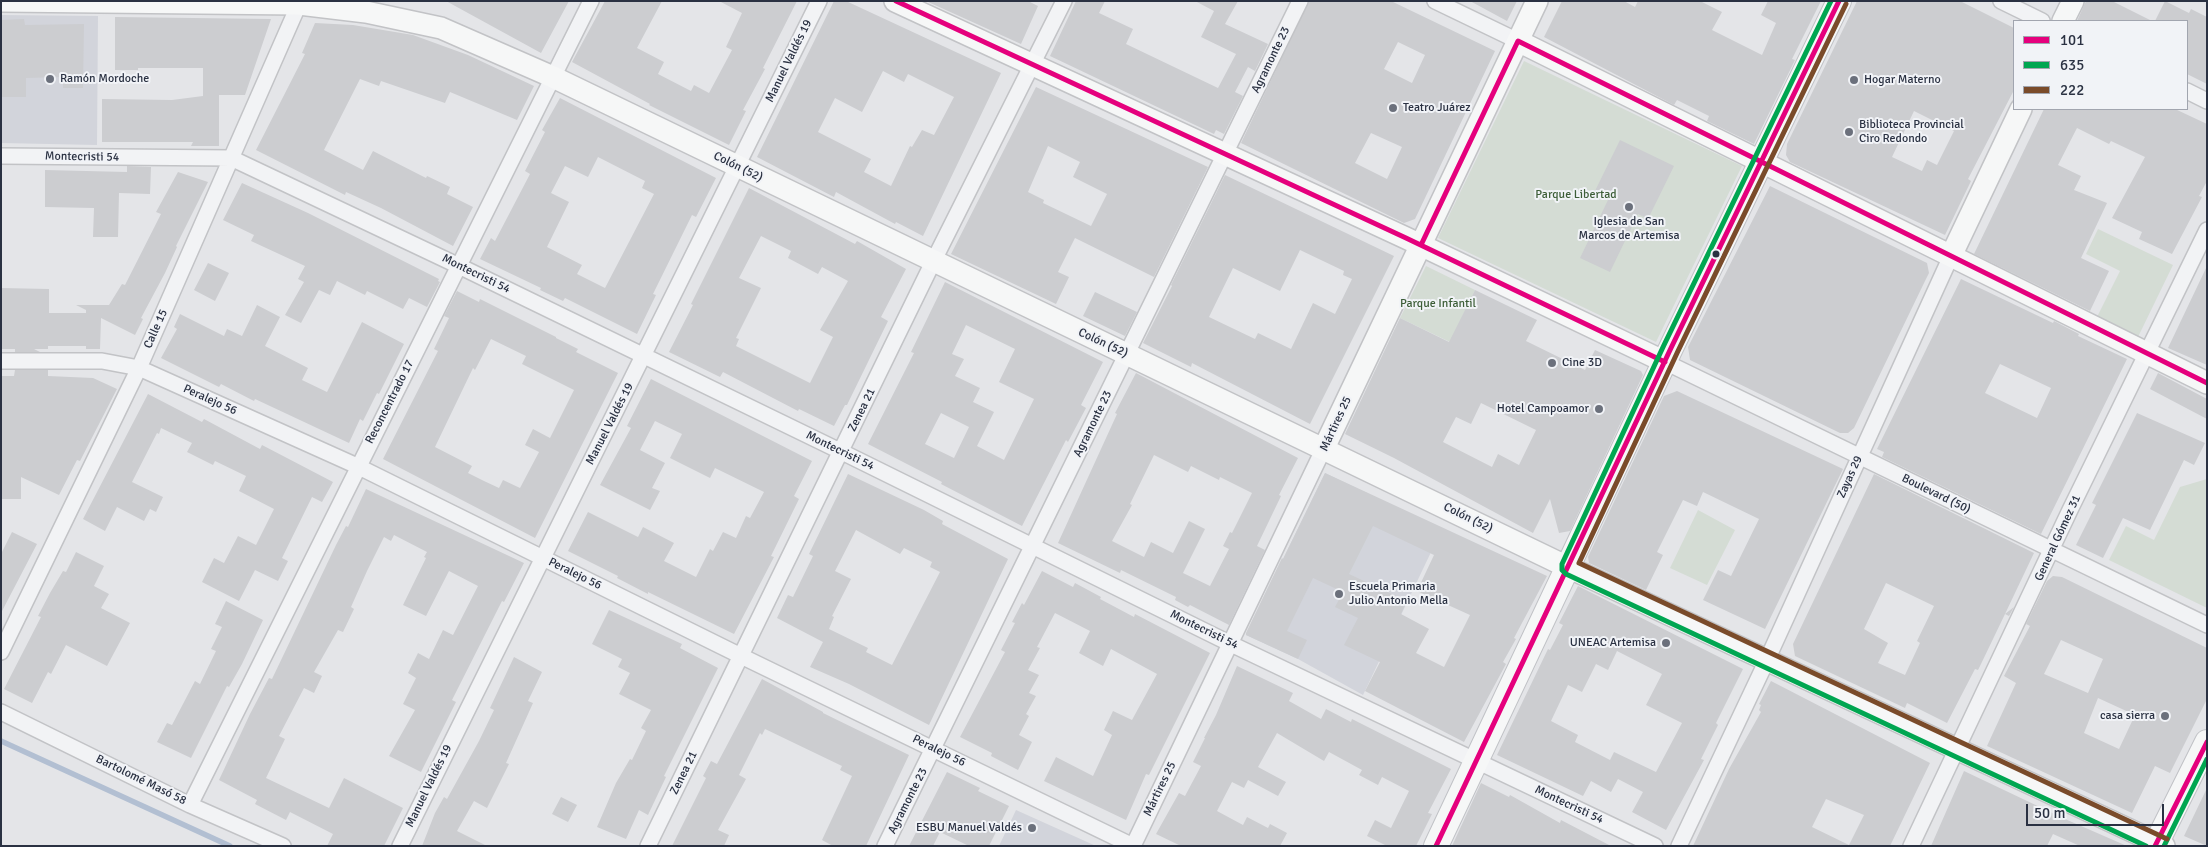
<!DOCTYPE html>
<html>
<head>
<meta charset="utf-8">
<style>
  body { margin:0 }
  #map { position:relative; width:2208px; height:847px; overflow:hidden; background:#e4e5e8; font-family:Signika,sans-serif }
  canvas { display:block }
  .frame { position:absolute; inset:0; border:2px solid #2a3142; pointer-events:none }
  .legend { position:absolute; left:2013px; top:20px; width:175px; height:90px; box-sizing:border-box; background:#f1f3f7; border:1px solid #a1a5af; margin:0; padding:6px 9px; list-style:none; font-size:15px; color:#2a3142 }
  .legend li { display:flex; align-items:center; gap:10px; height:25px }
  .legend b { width:25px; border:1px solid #a1a5af }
  .scale { position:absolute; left:2026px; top:804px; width:138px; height:22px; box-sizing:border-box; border:2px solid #2a3142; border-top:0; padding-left:6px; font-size:15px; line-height:18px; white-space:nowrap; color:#2a3142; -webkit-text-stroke:4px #f1f3f7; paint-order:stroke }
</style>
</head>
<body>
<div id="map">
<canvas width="2208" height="847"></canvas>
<div class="frame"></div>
<ul class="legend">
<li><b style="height:6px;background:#e5007d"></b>101</li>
<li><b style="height:6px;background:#00a651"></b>635</li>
<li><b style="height:6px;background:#7a4b2a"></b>222</li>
</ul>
<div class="scale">50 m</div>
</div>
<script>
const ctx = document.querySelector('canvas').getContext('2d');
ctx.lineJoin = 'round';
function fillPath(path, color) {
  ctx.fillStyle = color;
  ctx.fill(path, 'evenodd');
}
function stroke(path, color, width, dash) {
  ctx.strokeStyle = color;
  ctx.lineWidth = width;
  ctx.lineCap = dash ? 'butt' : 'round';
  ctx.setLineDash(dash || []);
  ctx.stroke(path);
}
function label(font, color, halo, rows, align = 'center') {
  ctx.font = font + ' Signika,sans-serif';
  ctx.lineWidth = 4;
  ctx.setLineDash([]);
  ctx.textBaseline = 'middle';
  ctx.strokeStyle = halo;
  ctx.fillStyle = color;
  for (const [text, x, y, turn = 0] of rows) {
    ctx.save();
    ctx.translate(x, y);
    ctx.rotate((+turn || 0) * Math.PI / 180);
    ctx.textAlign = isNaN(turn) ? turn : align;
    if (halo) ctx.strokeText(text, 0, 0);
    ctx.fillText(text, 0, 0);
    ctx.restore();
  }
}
fillPath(new Path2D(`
  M1 15 98 16 97 145 1 143Z
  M1325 473 1442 529 1363 695 1298 659 1246 635Z
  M1016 810 1096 846H999Z`), '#d2d4db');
fillPath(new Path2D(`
  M1524 61 1742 166 1656 342 1438 238Z
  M2098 229 2173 265 2138 337 2097 317 2120 271 2086 254Z
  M1426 266 1475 290 1450 342 1400 318Z
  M2207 479V608L2109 560 2126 526 2154 540 2180 487Z
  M1698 510 1735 530 1707 585 1670 568Z`), '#d4dcd4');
stroke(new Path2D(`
  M1 741 230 846`), '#b2bfd2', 5.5);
fillPath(new Path2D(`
  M446 1H569L541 53Z
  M605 1H662L637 48 664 62 658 74 691 91 694 85 709 93 732 50 726 47 742 13 719 1H797L763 68 765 69 743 110 746 111 729 145 649 105 650 104 572 62Z
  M834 1H846L1001 73 923 236 896 222 895 224 836 192 834 197 757 157ZM883 71 904 82 908 74 954 97 934 135 922 130 912 147 910 146 891 186 864 172 871 159 818 132 835 98 862 112Z
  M926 1H1028L1038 6 1021 44Z
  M1076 1H1105L1099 13 1133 29 1126 44 1218 88 1236 54 1201 37 1214 11 1195 1H1238L1225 24 1268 44 1255 71 1248 67 1235 92 1243 96 1224 134 1216 130 1214 134 1050 56Z
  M1309 1H1391L1495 51 1415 219 1404 223 1241 143ZM1398 42 1425 55 1412 83 1384 69ZM1371 133 1402 147 1387 179 1355 163Z
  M1470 1H1517L1507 21Z
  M1562 1H1624L1635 7 1638 1H1700L1722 12 1712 30 1762 55 1776 23 1761 15 1768 1H1821L1792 59 1795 60 1754 144 1707 121 1709 116 1677 100 1674 105 1544 37Z
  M1857 1H1960L2014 28V90L1968 179 1971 181 1945 235 1790 162 1786 155 1787 144ZM1914 111 1954 131 1937 165 1927 160 1922 171 1892 157Z
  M2086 1H2112L2152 21H2077Z
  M2165 1 2189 13 2191 9 2207 17V84L2187 74V21H2155Z
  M115 17 271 19 245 95H219V146H191L193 142H102V99L172 100 203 96V68H138V70H115Z
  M24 19 25 25 84 24 83 88H63V77L26 78V97H1V20Z
  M315 23 353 25 413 35 468 55 534 86 517 120 450 92 445 103 381 81 379 86 360 79 324 150 363 170 373 151 426 178 427 176 450 187 447 194 473 207 453 246 381 208 346 192 345 195 256 150 305 54 302 53Z
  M1036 87 1208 167 1154 277 1075 238 1058 272 1069 277 1056 304 951 254ZM1048 146 1080 162 1073 177 1107 194 1091 226 1043 203 1044 200 1028 192Z
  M560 98 716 178 696 217 692 215 653 294 656 295 637 334 565 298 563 301 540 290 541 288 480 259 491 238 495 241 530 174 525 171 545 132 542 130ZM598 157 645 181 642 188 654 194 605 288 577 274 582 265 547 247 569 202 551 193 565 166 588 177Z
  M2044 109H2175L2207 124V181L2199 196 2202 197 2172 254 2139 239 2142 232 2112 218 2145 157 2111 141 2109 144 2077 128 2058 165 2081 176 2074 190 2107 203 2081 258 2109 271 2090 311 1974 254Z
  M1620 140 1674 166 1648 219 1638 214 1610 272 1580 258 1608 200 1594 193Z
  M127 166 151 167 150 194 119 193 118 237H93L94 208 45 207V170L127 172Z
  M178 172 208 182 176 246 177 247 165 273 141 318 143 319 135 335 101 318 100 349H86V346H48V349H34L40 352H15V349H1V288L49 289V313H86V310L76 305H109L122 284 125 285 161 214 156 212Z
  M1225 175 1394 256 1310 424 1192 363 1191 367 1143 343 1172 286 1171 285ZM1300 250 1344 271 1343 275 1352 279 1335 314 1313 303 1291 349 1258 333 1255 339 1209 317 1233 268 1280 291Z
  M242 183 308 213 439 279 438 281 440 282 427 307 409 298 403 309 367 291 365 295 337 281 330 295 319 290 301 323 285 315 304 282 298 279 305 266 251 241 254 235 223 220Z
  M1770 186 1927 263 1929 273 1925 281 1854 428 1848 433H1840L1690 360 1688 347Z
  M749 188 855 244 857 241 906 269 881 317 888 321 847 405H845L834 426 799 409 798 411 723 372 720 377 669 352 693 305 691 304ZM761 236 791 251 788 258 818 274 822 267 848 281 820 330 833 337 810 383 736 346 739 339 736 338 761 288 739 278Z
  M208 263 229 273 215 301 194 290Z
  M2207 266V365L2168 348Z
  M1961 279 2053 323 2054 321 2079 334 2078 336 2127 359 2041 534 1882 457 1884 452 1877 449ZM2000 364 2051 388 2037 418 1985 393Z
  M945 282 1103 362 1081 405 1086 408 1068 442 1066 440 1022 526 941 484 942 482 868 444 914 353 911 352ZM966 325 1015 349 999 382 1034 399 1004 460 977 446 994 412 973 402 980 388 955 376 964 359 952 354ZM941 413 969 427 954 458 925 444Z
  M1475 290 1537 320 1526 341 1585 370 1595 350 1641 371 1643 375 1570 531 1559 533 1550 499 1533 533 1394 458 1345 434 1400 318 1449 342ZM1481 403 1536 430 1519 465 1498 454 1492 467 1443 442 1456 417 1471 424Z
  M457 291 479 302 480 299 556 337V338L578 349 576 352 618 373 535 538 383 459 438 351 434 349 449 318 444 316ZM491 339 526 356 522 364 574 390 550 438 533 429 525 445 539 452 520 488 503 480 499 488 484 481 468 473 472 466 435 447 473 368 475 370Z
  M1095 292 1137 312 1125 336 1083 316Z
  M257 305 280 317 265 346 308 368 302 380 327 392 362 322 404 344 379 394 377 393 363 421 360 419 349 443 255 399 254 401 221 384 219 387 161 358 177 329 174 327 180 314 224 336 227 329 242 336Z
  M15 370H48V376L93 378 117 389 80 461 77 460 59 495 21 477V499H1V376H14Z
  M1136 373 1298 458 1279 495 1281 496 1257 546 1265 550 1229 625 1190 605 1188 607 1175 600 1176 597 1121 570 1120 573 1058 543 1117 414 1115 413ZM1154 455 1188 472 1191 466 1219 480 1220 477 1252 493 1232 533 1230 532 1223 546 1229 549 1210 586 1183 573 1205 529 1189 521 1173 553 1151 542 1144 557 1112 541 1132 505 1130 504Z
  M2158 373 2207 399V419L2150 389Z
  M651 379 812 461 794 496 799 499 771 556 774 557 734 634 648 592V594L617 578 618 576 568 551 588 512 638 537 643 527 674 543 664 561 696 577 710 549 713 551 723 532 736 538 746 516 750 518 764 492 715 468 710 478 670 458 682 434 655 421 640 450 665 463 652 488 660 491 650 510 600 485 631 428 627 426Z
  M1677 391 1843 469 1765 629 1703 600 1718 570 1731 576 1759 519 1703 492 1697 506 1683 500 1657 552 1663 555 1646 590 1589 563 1588 557 1664 396Z
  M148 394 202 422 204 419 260 449 262 445 333 482 322 502 312 497 282 558 288 561 278 581 255 570 239 601 202 582 214 558 224 563 238 536 256 545 274 509 239 491 246 476 215 461 213 465 187 452 192 443 161 428 159 434 157 433 132 482 163 497 156 512 150 509 144 521 117 507 105 531 83 519Z
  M2137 413 2205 443 2194 465 2184 460 2150 530 2123 518 2103 558 2076 545 2096 505 2092 503Z
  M1325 473 1547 576 1514 638 1516 639 1503 662 1506 664 1464 742 1365 691 1380 662 1344 645 1358 618 1335 607 1343 592 1313 578 1287 631 1307 640 1298 659 1246 635V633L1282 558 1283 559ZM1373 526 1434 555 1417 591 1470 615 1444 667 1416 653 1429 629 1401 614 1407 601 1349 574Z
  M848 474 924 510 943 521 942 524 1008 559 929 725 849 684 810 667 823 642 777 618 788 595 793 597 813 556 809 554ZM856 530 900 554 904 548 932 562 930 567 940 572 892 665 866 652 868 648 829 629 834 617 832 616 851 579 835 571Z
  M1874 474 2034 553 2005 614 2014 607 2009 616 2005 614 1981 664 1978 670 1975 669 1947 723 1907 703 1905 708 1795 656 1793 644ZM1886 583 1934 606 1917 641 1920 643 1905 675 1878 663 1888 643 1864 629Z
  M366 489 524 563 504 602 502 601 452 700 456 702 421 772 389 756 415 710 403 704 416 678 408 673 418 653 429 659 443 630 453 635 478 586 449 571 426 616 403 605 426 558 424 557 427 552 394 535 391 541 384 537 367 571 351 607 354 609 343 632 338 630 314 672 322 676 314 693 304 688 279 736 285 739 266 778 329 808 344 778 403 808 384 846H327L333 834 290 812 286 820 255 804 257 800 219 780 250 714 269 678 272 679 336 545 346 526 348 527Z
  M12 532 37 544 1 613V554Z
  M76 552 104 566 94 586 109 594 101 608 130 623 107 666 66 645 51 674 48 672 32 703 4 689 41 617 38 616 50 593 63 571 66 572Z
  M1042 571 1073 587 1075 583 1101 597 1100 599 1134 617 1135 614 1210 653 1149 775 1146 774 1126 820 1044 781 1056 757 1093 776 1112 735 1104 730 1113 711 1132 720 1157 674 1111 649 1103 666 1079 653 1090 631 1055 613 1037 647 1040 648 1028 670 1039 675 1029 693 1036 696 1026 714 1029 716 1019 735 1032 742 1018 770 991 756 992 753 960 737 1005 652 1001 650 1015 623 1012 622 1022 603 1024 605Z
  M2053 576 2062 577 2207 648V699L2170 773 2155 766 2132 813 1987 746 2016 683 2004 676 2030 626 2026 624 2047 581ZM2061 640 2103 659 2088 693 2044 674ZM2098 698 2135 715 2119 749 2084 733Z
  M1578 586 1743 669 1716 723 1718 725 1701 759 1704 760 1666 830 1632 812 1643 792 1618 779 1611 792 1591 781 1583 796 1497 755 1548 649 1550 650 1563 625 1559 623ZM1617 651 1662 674 1646 705 1682 723 1656 772 1614 752 1610 760 1575 742 1578 735 1551 721 1568 685 1582 692 1596 664 1608 670Z
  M226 601 263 620 242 664 229 687 227 686 191 758 157 742 167 723 172 725 195 681 200 684 216 651 211 649 222 627 215 624Z
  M609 610 682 644 680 648 718 668 664 776 666 777 648 815 639 810 626 839 597 827 616 783 630 759 632 760 646 731 641 728 651 710 619 694 630 673 618 667 622 659 592 644Z
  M514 657 542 672 528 701 533 703 506 763 509 764 487 808 474 801 457 831 487 846H422L435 813 444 797 447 799 479 741 494 710 490 708Z
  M1237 666 1293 693 1289 701 1321 719 1326 709 1351 722 1352 719 1451 769 1428 813 1432 814 1416 846H1387L1367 836 1375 820 1391 828 1409 791 1382 777 1378 785 1359 775 1362 770 1329 752 1324 761 1277 733 1258 767 1286 782 1278 796 1248 780 1244 788 1232 782 1217 811 1243 825 1247 817 1268 828 1270 824 1287 833 1280 846H1181L1156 834 1179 793 1185 796 1201 766 1193 762 1205 738H1204L1216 715Z
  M762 679 823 712V713L909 755 866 846H833L822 840 852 776 840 770 842 766 765 729 762 735 760 733 739 775 746 779 718 830 729 835 724 846H672L706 778 703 776 711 761 717 764Z
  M1771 681 1930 763 1890 846H1693L1729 769 1761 712 1759 710 1761 705 1759 704ZM1826 799 1864 815 1849 845 1812 827Z
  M1964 771 2065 819 2127 846H2080L2053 834 2047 846H1931Z
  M947 772 980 788 978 791 1009 806 989 846H969L940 832 933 846H909Z
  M1481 783 1509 797 1510 795 1560 823 1561 820 1611 846H1452Z
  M2207 788V846L2184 836Z
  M561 797 577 805 568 822 552 814Z`), '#cccdd0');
const street = new Path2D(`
  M1435 1 1518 41
  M2001 1 2042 21
  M2187 91 2207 101
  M1 156 231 158 459 266 842 452 1231 644 1655 846
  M1 361H102L139 368 357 466 741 656 1133 846
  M1665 362 2207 625
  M1 652 139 368 299 4
  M1 712 190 805 283 846
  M190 805C322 536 458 269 591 1
  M400 846 819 1
  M648 846 933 262 1064 1
  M885 846 1300 1
  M1133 846 1324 448
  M1679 846 1767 660 1951 256
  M1911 846 2070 510 2207 230`);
const secondary = new Path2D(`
  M1 1 299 4 366 12 441 28 553 77 1555 561 2164 846
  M895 1 1406 238 1665 362
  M2063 21 2073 1
  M1518 41 2207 383
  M1951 256 2021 109
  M1324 448 1537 1`);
const primary = new Path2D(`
  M1436 846 1671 348 1839 1
  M2155 846 2207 742`);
stroke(street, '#c2c3c6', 18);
stroke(secondary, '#c2c3c6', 24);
stroke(primary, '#c0c2c6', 26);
stroke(street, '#f2f3f5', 15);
stroke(secondary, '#f6f7f7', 21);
stroke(primary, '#f6f7f7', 24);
stroke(new Path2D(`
  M896 1 1406 238 1665 362
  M1421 245 1518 41 2207 383
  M1436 846 1671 348 1839 1
  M2155 846 2207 742`), '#e5007d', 5);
stroke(new Path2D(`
  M1831 1 1664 345 1562 564V570L1566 574 2146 846
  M2164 846 2207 759`), '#00a651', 5);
stroke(new Path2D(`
  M1846 4 1678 351 1579 563 2167 839`), '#7a4b2a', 5);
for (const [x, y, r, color] of [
  [50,79,5,"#6b707c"],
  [1854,80,5,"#6b707c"],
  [1393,108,5,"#6b707c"],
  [1849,132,5,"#6b707c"],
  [1629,207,5,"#6b707c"],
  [1716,254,4.5,"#2a3142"],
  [1552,363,5,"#6b707c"],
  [1599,409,5,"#6b707c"],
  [1339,594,5,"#6b707c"],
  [1666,643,5,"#6b707c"],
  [2165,716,5,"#6b707c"],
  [1032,828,5,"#6b707c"]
]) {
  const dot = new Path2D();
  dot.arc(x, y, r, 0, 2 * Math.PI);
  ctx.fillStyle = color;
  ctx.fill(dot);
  stroke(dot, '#f1f3f7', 2);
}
label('12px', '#2a3142', '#f1f3f7', [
  ["Agramonte 23",1271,60,-64],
  ["Manuel Valdés 19",789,61,-64],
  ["Montecristi 54",82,157,1],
  ["Colón (52)",738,167,26],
  ["Montecristi 54",476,274,26],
  ["Calle 15",156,329,-66],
  ["Colón (52)",1103,343,25],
  ["Peralejo 56",210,400,24],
  ["Reconcentrado 17",390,402,-63],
  ["Zenea 21",862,410,-64],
  ["Manuel Valdés 19",610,424,-63],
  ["Agramonte 23",1093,424,-64],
  ["Mártires 25",1336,424,-65],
  ["Montecristi 54",840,451,26],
  ["Zayas 29",1850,477,-66],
  ["Boulevard (50)",1936,494,26],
  ["Colón (52)",1468,518,26],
  ["General Gómez 31",2058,538,-65],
  ["Peralejo 56",575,574,26],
  ["Montecristi 54",1204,630,26],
  ["Peralejo 56",939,751,26],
  ["Zenea 21",684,773,-64],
  ["Bartolomé Masó 58",141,780,26],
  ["Manuel Valdés 19",429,786,-64],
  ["Mártires 25",1160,789,-64],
  ["Agramonte 23",908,801,-63],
  ["Montecristi 54",1569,805,25]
]);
label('12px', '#2a3142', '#f1f3f7', [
  ["Ramón Mordoche",60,79],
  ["Hogar Materno",1864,80],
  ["Teatro Juárez",1403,108],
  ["Biblioteca Provincial",1859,125],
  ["Ciro Redondo",1859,139],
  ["Iglesia de San",1629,222,"center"],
  ["Marcos de Artemisa",1629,236,"center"],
  ["Cine 3D",1562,363],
  ["Hotel Campoamor",1589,409,"right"],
  ["Escuela Primaria",1349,587],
  ["Julio Antonio Mella",1349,601],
  ["UNEAC Artemisa",1656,643,"right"],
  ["casa sierra",2155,716,"right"],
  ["ESBU Manuel Valdés",1022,828,"right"]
], 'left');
label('12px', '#3c5d37', '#f1f3f7', [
  ["Parque Libertad",1576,195],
  ["Parque Infantil",1438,304]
]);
</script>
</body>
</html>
